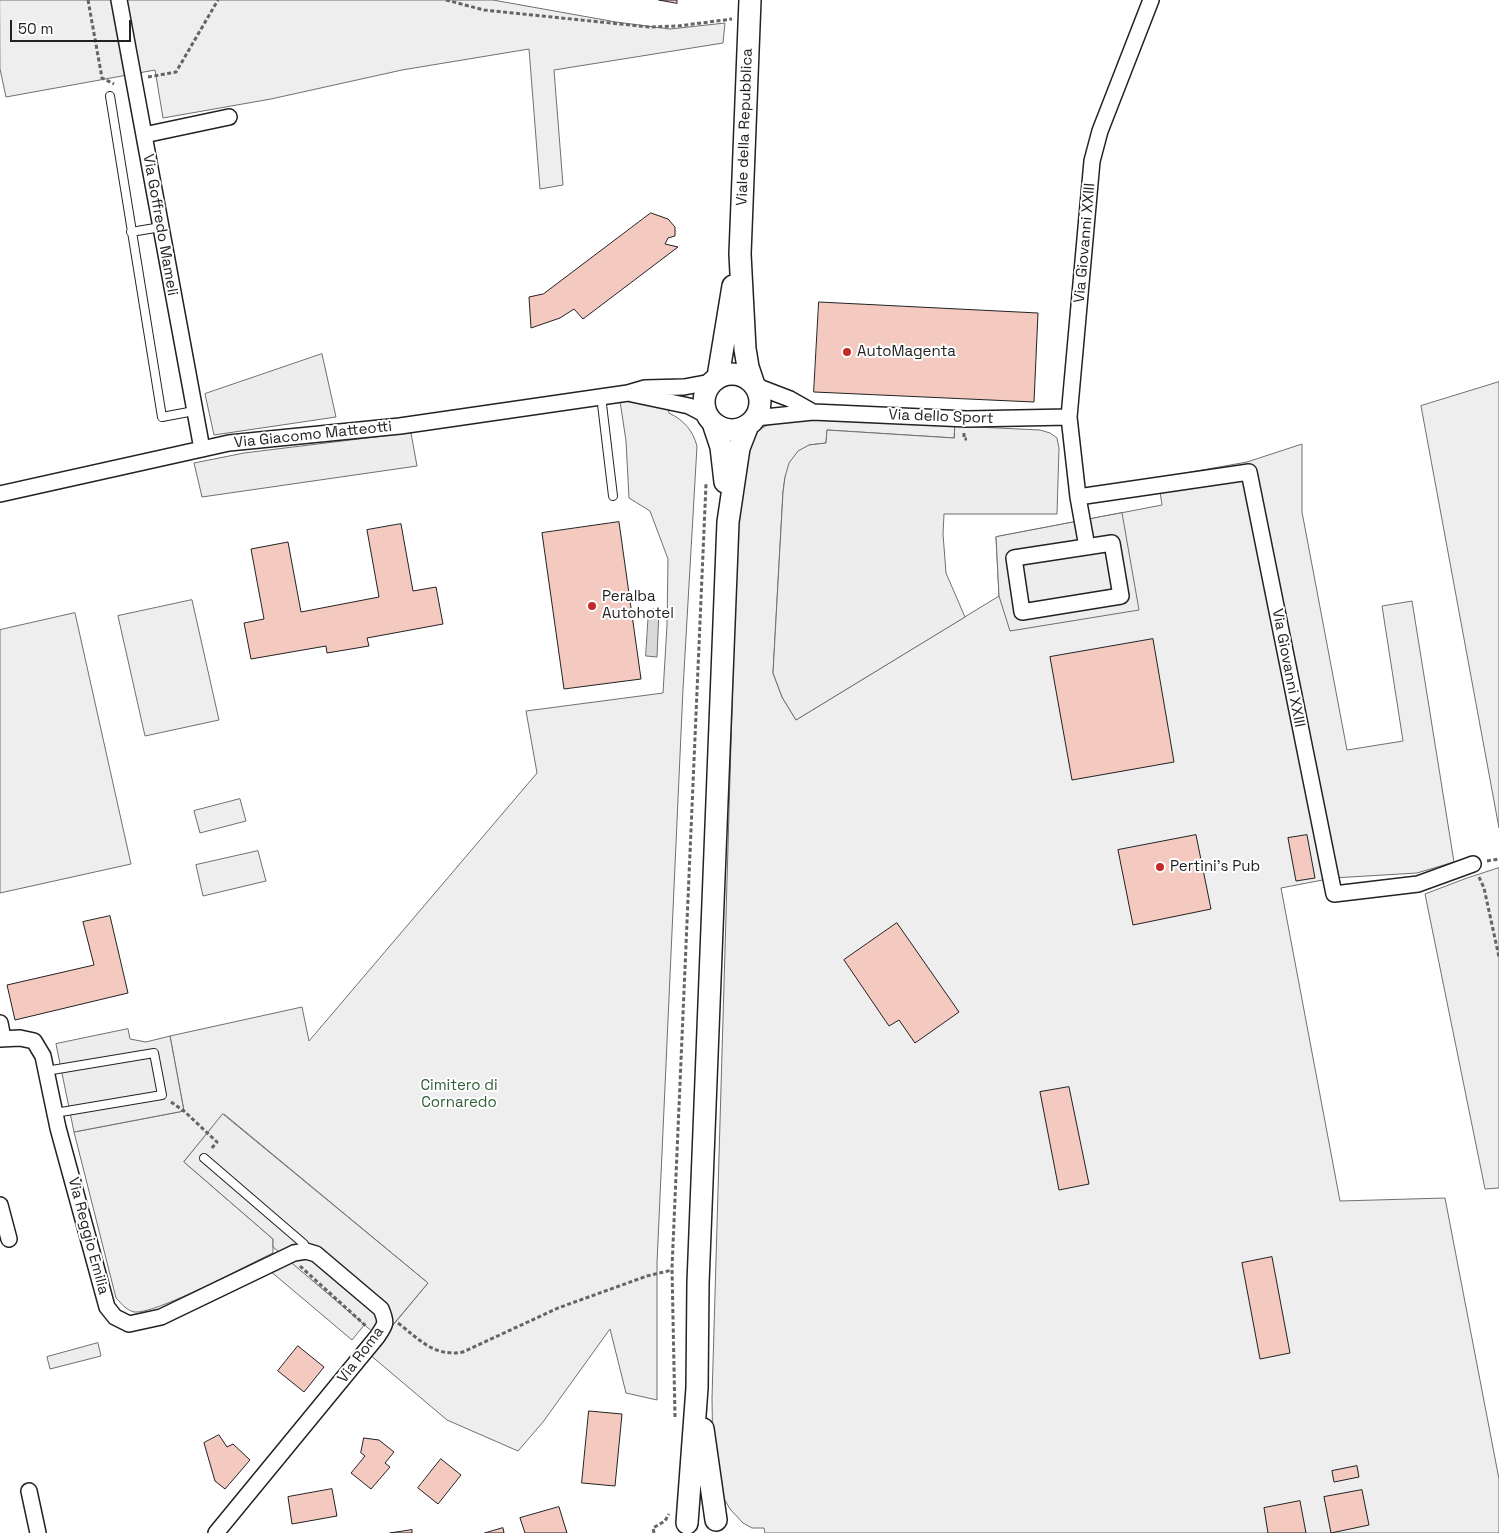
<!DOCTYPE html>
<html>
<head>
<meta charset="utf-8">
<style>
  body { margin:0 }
  #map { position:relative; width:1499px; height:1533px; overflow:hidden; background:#fff; font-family:"Space Grotesk",sans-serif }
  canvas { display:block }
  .scale { position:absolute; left:10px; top:20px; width:121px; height:22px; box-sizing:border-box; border:2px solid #222; border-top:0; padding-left:6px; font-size:15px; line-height:18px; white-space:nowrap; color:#222; -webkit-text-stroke:4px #fff; paint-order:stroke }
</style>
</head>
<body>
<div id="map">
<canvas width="1499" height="1533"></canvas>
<div class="scale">50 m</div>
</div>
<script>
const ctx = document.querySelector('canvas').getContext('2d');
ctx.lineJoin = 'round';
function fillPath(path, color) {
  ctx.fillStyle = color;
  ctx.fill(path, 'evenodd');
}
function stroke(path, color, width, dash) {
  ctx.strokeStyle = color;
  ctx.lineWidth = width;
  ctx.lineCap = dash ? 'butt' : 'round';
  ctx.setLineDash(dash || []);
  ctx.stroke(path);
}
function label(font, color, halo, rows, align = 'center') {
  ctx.font = font + ' "Space Grotesk",sans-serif';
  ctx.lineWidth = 4;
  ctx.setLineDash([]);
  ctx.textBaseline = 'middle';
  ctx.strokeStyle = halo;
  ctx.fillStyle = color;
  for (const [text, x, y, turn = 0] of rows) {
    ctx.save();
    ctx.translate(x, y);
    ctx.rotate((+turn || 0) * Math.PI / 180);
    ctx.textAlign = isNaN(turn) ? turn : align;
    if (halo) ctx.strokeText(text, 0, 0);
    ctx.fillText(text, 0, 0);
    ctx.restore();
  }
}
const green = new Path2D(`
  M0 0H493L616 22 670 29 725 23 723 43 554 70 563 185 540 189 529 49 402 70 271 99 163 118 155 70 6 97 0 69Z
  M1499 382V828L1421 406Z
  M629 400 667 405 669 413C684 420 693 431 697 446L683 689 657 1263V1400L626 1393 610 1329 543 1422 518 1451 447 1420 369 1354 428 1283 224 1114 184 1162 273 1239V1253C249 1264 155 1315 134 1312 126 1310 121 1303 116 1298L74 1132 184 1111 170 1036 302 1007 309 1041 537 773 526 711 663 693 667 625 668 559 650 511 629 498 626 441 620 401Z
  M792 419 955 426 954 438 827 430 826 443 809 445 785 477 783 492 773 673 782 697 796 720 999 596 996 537 1162 505 1158 478 1247 462 1302 444V512L1347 750 1403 741 1382 606 1412 601 1454 862 1417 873 1333 878 1281 888 1340 1201 1445 1198 1499 1479V1533H765L764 1528H752L743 1523 730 1509 720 1492 713 1468 712 1398 737 536C739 509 738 458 753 436 762 424 778 422 792 419Z
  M192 600 219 720 145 736 118 616Z
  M75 613 131 864 0 893V630Z
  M240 799 246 821 200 833 194 811Z
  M258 851 266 881 203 896 196 865Z
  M1499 868V1188L1485 1189 1425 894 1467 878Z
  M290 1261 365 1324 352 1340 269 1270Z`);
fillPath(green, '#eee');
stroke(green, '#6f6f6f', 1);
const parking = new Path2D(`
  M322 354 336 417 214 435 205 394Z
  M955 426 1040 430 1050 433 1057 438 1059 448 1057 514H944L943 534 946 573 965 617 796 720 782 697 773 673 783 492 785 477 789 463 798 451 809 445 826 443 827 430 954 438Z
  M411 433 417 466 202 497 194 463 244 453Z
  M1122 513 1139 610 1010 631 999 596 996 537Z
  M128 1029 130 1039 146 1042 170 1036 184 1111 74 1132 56 1044Z
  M223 1114 428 1283 381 1339 273 1247V1239L184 1162Z
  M98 1343 101 1356 50 1369 47 1357Z`);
fillPath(parking, '#ededed');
stroke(parking, '#6f6f6f', 1);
const water = new Path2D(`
  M649 609H659L657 657 646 656Z`);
fillPath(water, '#d9d9d9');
stroke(water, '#6f6f6f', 1);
const building = new Path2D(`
  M659 0H677V3Z
  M651 213 668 219 675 227V236L668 238 665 244 678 247 583 319 574 309 560 318 531 328 529 297 543 294Z
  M819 302 1038 313 1034 402 814 392Z
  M619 522 641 679 564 689 542 533Z
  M401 524 413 591 436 587 443 624 367 638 369 646 327 653 326 646 251 659 244 623 264 619 251 549 288 542 301 612 379 597 367 530Z
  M1153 639 1174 762 1072 780 1050 657Z
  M1196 835 1211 909 1133 925 1118 850Z
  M1307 835 1315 878 1296 881 1288 838Z
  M110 916 128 993 15 1020 7 985 94 965 83 922Z
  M897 923 959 1012 915 1043 899 1020 889 1026 844 960Z
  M1069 1087 1089 1184 1059 1190 1040 1092Z
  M1272 1257 1290 1353 1260 1359 1242 1263Z
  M298 1346 324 1367 304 1392 278 1371Z
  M589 1411 622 1414 615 1486 582 1483Z
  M219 1435 227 1447 233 1444 250 1460 225 1489 215 1481 204 1443Z
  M364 1438 379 1440 394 1452 385 1463 390 1467 371 1489 351 1473 365 1456 361 1453Z
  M441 1459 461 1475 438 1504 418 1488Z
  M1357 1466 1359 1477 1334 1482 1332 1471Z
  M332 1489 337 1516 292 1524 288 1497Z
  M1362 1490 1369 1525 1331 1533 1324 1497Z
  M1300 1501 1306 1533H1268L1264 1508Z
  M559 1507 567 1533H525L520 1518Z
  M503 1528 504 1533H485Z
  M412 1530V1533H390Z`);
fillPath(building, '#f3c9c0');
stroke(building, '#222', 1);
const lane = new Path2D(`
  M110 96 162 417 194 411
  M131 232 161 227
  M601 396 613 496
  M46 1071 154 1053 162 1095 55 1113
  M204 1158 304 1244 306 1251`);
const street = new Path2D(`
  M119 0 202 449
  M144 135 229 117
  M756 386 790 399 813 412
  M632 394 689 406 708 416
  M755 418 813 412 967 419 1069 417
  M0 494 229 443 400 426 628 393 645 388 684 387 711 382
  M1078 497 1249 472 1334 894 1418 884 1473 864
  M1112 543 1121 596 1022 612 1014 558Z
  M1087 547 1078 497 1069 417 1092 161 1100 131 1151 0
  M0 1023 3 1038
  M0 1039 20 1038 34 1041 43 1056 58 1128 107 1307 115 1317 129 1324 161 1317 294 1253 306 1251 316 1254 381 1309C387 1323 386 1324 377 1337L216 1533
  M0 1205 9 1239
  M29 1491 38 1533`);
const secondary = new Path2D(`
  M750 0 740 254 745 349 748 367 753 382
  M704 402a28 28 0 1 1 56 0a28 28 0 1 1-56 0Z
  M718 377 733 286
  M713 423 721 447 725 482
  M703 1429 716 1520
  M687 1523 697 1388 698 1283 728 522 739 448 748 425`);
stroke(lane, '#222', 10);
stroke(street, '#222', 18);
stroke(secondary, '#222', 24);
stroke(new Path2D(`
  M88 0 102 78 114 84
  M446 0 484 10 649 27 678 26 732 19
  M148 77 176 72 218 0
  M964 433V439H967
  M1487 861 1499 859
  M1479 877 1484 888 1499 957
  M171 1102 184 1111 217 1142 211 1149
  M300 1266 366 1326
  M398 1323C420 1340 434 1357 463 1352L558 1308 647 1276 672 1270
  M675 1417 672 1268 706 484
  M654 1533 653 1528 665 1521 669 1514`), '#646464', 3, [4, 2.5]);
stroke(lane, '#fff', 8);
stroke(street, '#fff', 15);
stroke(secondary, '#fff', 21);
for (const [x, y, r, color] of [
  [847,352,5,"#c62828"],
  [592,606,5,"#c62828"],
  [1160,867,5,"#c62828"]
]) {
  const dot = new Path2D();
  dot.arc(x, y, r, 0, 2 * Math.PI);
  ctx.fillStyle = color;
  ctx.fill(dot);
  stroke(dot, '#fff', 2);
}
label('15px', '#222', '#fff', [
  ["Viale della Repubblica",745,127,-88],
  ["Via Goffredo Mameli",160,225,80],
  ["Via Giovanni XXIII",1085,243,-85],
  ["Via dello Sport",941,417,2],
  ["Via Giacomo Matteotti",313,435,-6],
  ["Via Giovanni XXIII",1288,668,79],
  ["Via Reggio Emilia",88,1236,75],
  ["Via Roma",361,1355,-53]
]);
label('15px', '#222', '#fff', [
  ["AutoMagenta",857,352],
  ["Peralba",602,597],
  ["Autohotel",602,614],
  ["Pertini's Pub",1170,867]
], 'left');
label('15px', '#2f5e38', '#fff', [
  ["Cimitero di",459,1086],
  ["Cornaredo",459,1103]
]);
</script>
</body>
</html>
